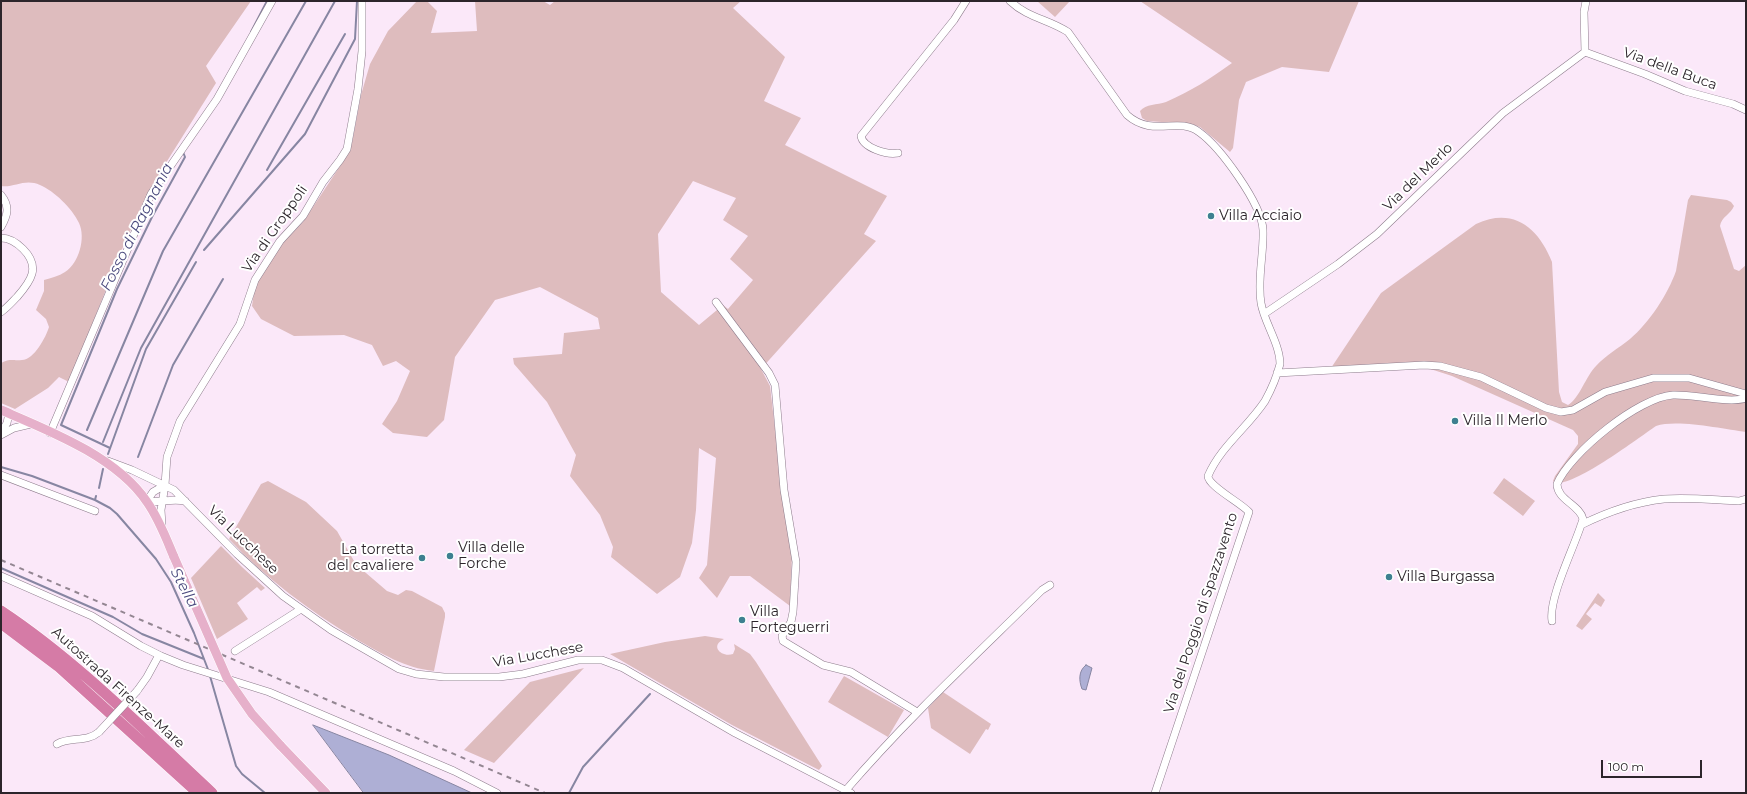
<!DOCTYPE html>
<html>
<head>
<meta charset="utf-8">
<style>
  body { margin:0 }
  #map { position:relative; width:1747px; height:794px; overflow:hidden; background:#fbe8f9; font-family:Montserrat,sans-serif }
  canvas { display:block }
  .frame { position:absolute; inset:0; border:2px solid #2c252b; pointer-events:none }
  .scale { position:absolute; left:1601px; top:760px; width:101px; height:18px; box-sizing:border-box; border:2px solid #2c252b; border-top:0; padding-left:5px; font-size:12px; line-height:14px; white-space:nowrap; color:#2c252b; -webkit-text-stroke:3px #fff; paint-order:stroke }
</style>
</head>
<body>
<div id="map">
<canvas width="1747" height="794"></canvas>
<div class="frame"></div>
<div class="scale">100 m</div>
</div>
<script>
const ctx = document.querySelector('canvas').getContext('2d');
ctx.lineJoin = 'round';
function fillPath(path, color) {
  ctx.fillStyle = color;
  ctx.fill(path, 'evenodd');
}
function stroke(path, color, width, dash) {
  ctx.strokeStyle = color;
  ctx.lineWidth = width;
  ctx.lineCap = dash ? 'butt' : 'round';
  ctx.setLineDash(dash || []);
  ctx.stroke(path);
}
function label(font, color, halo, rows, align = 'center') {
  ctx.font = font + ' Montserrat,sans-serif';
  ctx.lineWidth = 4;
  ctx.setLineDash([]);
  ctx.textBaseline = 'middle';
  ctx.strokeStyle = halo;
  ctx.fillStyle = color;
  for (const [text, x, y, turn = 0] of rows) {
    ctx.save();
    ctx.translate(x, y);
    ctx.rotate((+turn || 0) * Math.PI / 180);
    ctx.textAlign = isNaN(turn) ? turn : align;
    if (halo) ctx.strokeText(text, 0, 0);
    ctx.fillText(text, 0, 0);
    ctx.restore();
  }
}
fillPath(new Path2D(`
  M1 1H251L206 66 216 83 159 174 142 205 123 247 69 382 59 377 48 388 15 409 1 403V363C11 358 12 361 22 360 34 360 46 337 49 327L46 319 36 310 44 291V280C51 278 59 276 65 272 79 263 86 238 79 223 72 208 54 191 40 185 25 178 14 188 1 186Z
  M417 1H427L437 11 431 33 477 31 475 1H543L550 5 555 1H741L733 8 785 57 764 101 801 118 785 145 887 196 864 234 876 241 761 369 770 386 781 480 792 554 790 606 750 576H730L717 598 699 578 707 565 716 458 699 448 696 510 692 543 680 577 657 594 611 557 613 547 600 515 570 476 576 455 547 402 514 364 513 358 562 354 564 333 600 329 598 318 540 287 495 300 455 357 444 420 427 437 393 433 382 424 397 401 410 371 396 361 383 366 372 345 344 335 294 336 261 319 252 306 254 292 258 281 283 243 303 222 348 154 352 143 361 95 370 64 388 31ZM693 181 736 198 723 220 748 236 730 259 753 280 728 309 723 305 699 325 661 292 658 234Z
  M1037 1H1070L1055 17Z
  M1140 1H1359L1329 72 1282 67 1246 82 1239 100 1233 148 1230 152 1200 127 1191 124 1147 121 1142 118 1140 111C1146 104 1157 105 1166 102 1191 91 1210 79 1232 63Z
  M1691 195 1727 200 1731 202 1734 206C1731 214 1721 217 1720 226L1734 269 1739 271 1746 265V432C1723 429 1677 419 1656 426 1637 439 1575 486 1555 483L1553 481 1555 476 1578 444V436L1573 430 1452 376 1415 364 1331 368 1381 293 1476 224C1513 207 1538 227 1552 262L1559 392 1562 402 1568 405C1579 399 1586 376 1596 366 1606 355 1619 348 1630 339 1649 323 1668 294 1676 271L1688 200Z
  M1504 478 1535 501 1523 516 1493 493Z
  M268 481 306 502 337 531 354 561 359 567 387 591 398 595 406 590 412 591 442 607 445 613V617L434 671C404 668 381 653 356 639 310 611 266 579 229 539L261 484Z
  M221 546 242 567 265 588 261 591 257 587 237 603 248 619 217 639 191 578Z
  M1598 593 1605 600 1601 607 1595 603 1586 614 1592 619 1582 630 1576 626Z
  M705 636 724 639C709 646 722 658 733 654L735 649 734 644 750 654 756 662 822 766 819 770 732 725 610 654 665 642Z
  M584 668 494 763 464 750 530 682Z
  M844 676 904 710 888 737 828 702Z
  M943 692 991 724 988 730 986 729 970 754 931 728 928 708Z`), '#debcbe');
const water = new Path2D(`
  M1086 665 1092 668 1086 690 1082 689C1079 681 1078 671 1086 665Z
  M313 725 389 755 472 793H364Z`);
fillPath(water, '#aeafd5');
stroke(water, '#8786a2', 1);
stroke(new Path2D(`
  M251 32 267 1
  M267 170 345 34
  M204 250 305 134 355 39 357 1
  M87 430 163 251 306 1
  M103 442 141 348 335 1
  M110 448 61 425 117 289 152 217 185 157 183 152
  M108 454 146 349 196 262
  M138 457 173 365 223 279
  M1 467 32 476 95 500 110 508 117 514 156 559 171 582 194 633 209 672
  M99 488 103 469
  M95 500 96 496
  M1 568 113 617 142 634 204 659
  M210 676 236 766 242 774 265 793
  M569 793 583 767 650 694`), '#8786a2', 2);
const minor = new Path2D(`
  M1010 1C1028 18 1048 19 1068 32L1127 115C1153 138 1178 116 1199 132 1220 147 1262 204 1263 230 1264 254 1257 279 1261 303 1264 322 1280 344 1280 364 1277 376 1271 390 1265 401 1248 427 1221 446 1208 476 1208 486 1241 503 1249 512L1155 793
  M1585 52 1645 74 1685 91 1733 104 1746 110
  M1585 52 1584 12 1586 1
  M898 153C887 155 863 148 861 136L954 20 966 1
  M1 195C10 206 8 215 1 227
  M1 238C10 238 17 243 23 249 41 267 31 281 17 297 12 302 7 308 1 312
  M716 302 769 373 775 385 784 490 796 562 793 612 791 622 782 636 783 641 823 665 851 672 917 712
  M1264 314 1338 264 1377 234 1503 113 1585 52
  M1277 373 1424 365 1440 366 1481 377 1546 408 1561 412 1573 410 1605 392 1653 378H1689L1746 394
  M1 433 7 423 9 413
  M50 433 151 194 217 99 272 1
  M1 435 14 428 31 424
  M108 461 132 470 174 490 237 554 283 596 331 630 399 669 416 674 444 677H499L523 674 578 660H602L623 668 735 733 851 793
  M1 475 95 511
  M165 485 153 492 147 501C160 503 172 498 185 501
  M162 525 161 510 165 485 167 457 180 421 240 324 255 280 280 241 303 216 323 182 340 160 347 149 358 89 362 51V1
  M1581 525C1607 512 1636 502 1664 499 1688 497 1714 500 1739 501L1746 499
  M1 576 92 616 141 646 161 656 183 665 269 692 454 771 497 793
  M1552 621C1548 598 1576 544 1583 519 1580 505 1557 500 1557 484 1570 453 1639 397 1673 395 1693 394 1730 404 1746 398
  M235 651 301 609
  M137 691 147 677 159 655
  M57 744C71 736 86 743 99 732
  M846 790C907 719 976 655 1042 590L1050 585`);
const major = new Path2D(`
  M1 410C50 431 117 457 147 502 159 519 166 538 174 557
  M280 745 326 793`);
const highway = new Path2D(`
  M1 611C78 662 144 730 212 793
  M1 623 58 666 198 793`);
stroke(minor, '#8d7c8c', 8);
stroke(major, '#fff', 10);
stroke(highway, '#fff', 12);
stroke(minor, '#fff', 7);
stroke(major, '#e6b0ca', 9);
stroke(highway, '#d57ba6', 11);
stroke(new Path2D(`
  M1 560 545 793`), '#938692', 2, [5, 5]);
const minorBridge = new Path2D(`
  M99 732 137 691`);
const majorBridge = new Path2D(`
  M174 557 227 678 252 714 280 745`);
stroke(minorBridge, '#8d7c8c', 8, []);
stroke(majorBridge, '#fff', 10, []);
stroke(minorBridge, '#fff', 7);
stroke(majorBridge, '#e6b0ca', 9);
for (const [x, y, r, color] of [
  [1211,216,4,"#3d8090"],
  [1455,421,4,"#3d8090"],
  [450,556,4,"#3d8090"],
  [422,558,4,"#3d8090"],
  [1389,577,4,"#3d8090"],
  [742,620,4,"#3d8090"]
]) {
  const dot = new Path2D();
  dot.arc(x, y, r, 0, 2 * Math.PI);
  ctx.fillStyle = color;
  ctx.fill(dot);
  stroke(dot, '#fff', 1.5);
}
label('14px', '#2c252b', '#fff', [
  ["Via della Buca",1670,69,20],
  ["Via del Merlo",1418,177,-44],
  ["Via di Groppoli",275,229,-55],
  ["Via Lucchese",243,540,44],
  ["Via del Poggio di Spazzavento",1201,613,-72],
  ["Via Lucchese",538,655,-10],
  ["Autostrada Firenze-Mare",118,688,42]
]);
label('14px', '#2c252b', '#fff', [
  ["Villa Acciaio",1219,216],
  ["Villa Il Merlo",1463,421],
  ["Villa delle",458,548],
  ["Forche",458,564],
  ["La torretta",414,550,"right"],
  ["del cavaliere",414,566,"right"],
  ["Villa Burgassa",1397,577],
  ["Villa",750,612],
  ["Forteguerri",750,628]
], 'left');
label('italic 15px', '#4b4a7e', '#fff', [
  ["Fosso di Ragnania",137,227,-63],
  ["Stella",184,588,62]
]);
</script>
</body>
</html>
